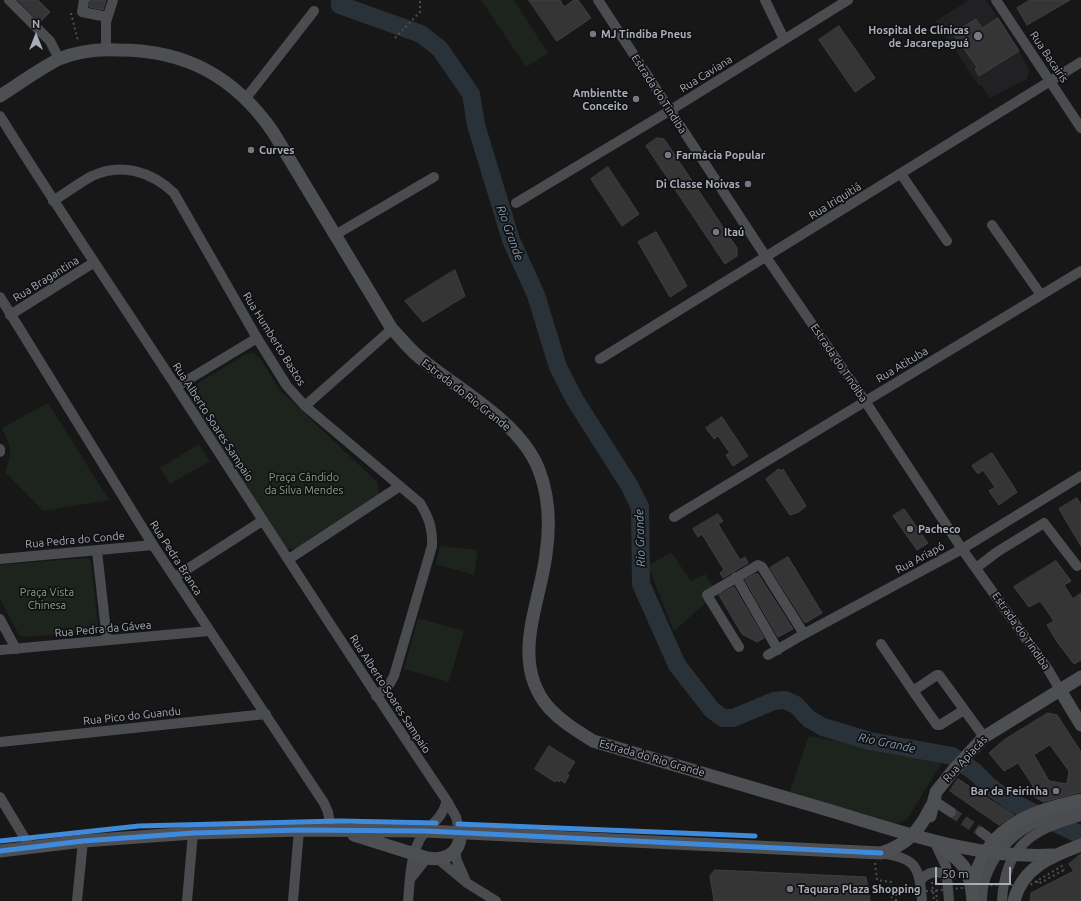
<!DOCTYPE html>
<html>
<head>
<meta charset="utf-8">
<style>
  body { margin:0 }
  #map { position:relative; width:1081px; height:901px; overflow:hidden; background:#171717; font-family:Ubuntu,sans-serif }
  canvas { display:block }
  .north { position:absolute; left:16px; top:16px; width:40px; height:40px; -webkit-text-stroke:3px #111113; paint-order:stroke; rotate:0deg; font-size:11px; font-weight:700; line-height:16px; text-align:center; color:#a8adb8 }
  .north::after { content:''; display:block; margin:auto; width:14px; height:18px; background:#a8adb8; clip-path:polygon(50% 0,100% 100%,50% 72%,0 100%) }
  .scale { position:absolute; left:935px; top:867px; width:76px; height:18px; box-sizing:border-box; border:2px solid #a8adb8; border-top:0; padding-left:5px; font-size:12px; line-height:14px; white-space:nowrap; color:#a8adb8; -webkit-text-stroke:3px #111113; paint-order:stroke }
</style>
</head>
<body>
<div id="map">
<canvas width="1081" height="901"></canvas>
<div class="north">N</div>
<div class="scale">50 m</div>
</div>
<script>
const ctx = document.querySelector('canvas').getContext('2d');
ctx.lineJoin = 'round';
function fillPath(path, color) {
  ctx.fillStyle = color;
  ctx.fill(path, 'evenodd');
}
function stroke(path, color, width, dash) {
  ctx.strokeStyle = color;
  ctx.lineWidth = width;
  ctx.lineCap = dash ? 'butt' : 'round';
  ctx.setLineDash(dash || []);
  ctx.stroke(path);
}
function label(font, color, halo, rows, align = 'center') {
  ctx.font = font + ' Ubuntu,sans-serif';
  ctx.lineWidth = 3.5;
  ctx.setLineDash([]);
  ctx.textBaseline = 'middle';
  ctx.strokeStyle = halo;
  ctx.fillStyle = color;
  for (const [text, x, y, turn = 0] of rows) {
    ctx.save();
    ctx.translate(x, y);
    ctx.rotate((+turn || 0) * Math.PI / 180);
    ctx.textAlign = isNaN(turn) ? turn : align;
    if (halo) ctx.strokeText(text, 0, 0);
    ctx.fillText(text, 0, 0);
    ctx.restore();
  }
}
fillPath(new Path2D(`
  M969 0H986L1019 51 1029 70 1027 79 990 98 981 85 979 86 936 21Z`), '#212123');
fillPath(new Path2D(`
  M481 0H514L548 53 526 67Z
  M253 353 259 357 280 390 377 482 379 494 298 550 285 548 188 400 187 393 190 388 246 354Z
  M48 403 109 500 43 511 5 472C13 452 11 447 2 428Z
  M199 444 210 461 170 484 160 468Z
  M440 546 478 550 474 575 436 564Z
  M671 552 691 581 705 574 717 593 674 631 648 566Z
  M85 558 89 559 91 562 98 626 93 632 22 637 18 633 0 599V565Z
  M418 618 464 631 449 682 404 669Z
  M809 736 943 761 907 819 899 823H889L789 794Z`), '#1d241e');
stroke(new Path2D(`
  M340 0V5L421 34 440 49 471 94 476 125 511 240 536 295 558 367 575 400 629 485 640 507 641 584 677 665 712 710 723 718H733L774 701 785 700 796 705 809 719 823 727 870 741 952 756 975 772 989 786 1011 802 1081 835`), '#2a3239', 18);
const building = new Path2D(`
  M18 0H38L50 12 40 22Z
  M90 0H106L103 10 89 7Z
  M529 0H560L564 7 574 0H578L591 18 557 41Z
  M1030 0H1070L1027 25 1017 8Z
  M998 18 1019 51 979 76 975 69 977 67 955 36 965 30 963 27 976 19 982 28Z
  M839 26 875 78 855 92 819 40Z
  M657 138 664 139 737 248V256L725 264 646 146Z
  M608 167 639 214 622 226 591 179Z
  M656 232 687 286 670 297 638 242Z
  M455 270 465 296 423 322 405 301Z
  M722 417 748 456 733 466 726 455 730 453 718 436 714 439 706 428Z
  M992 453 1017 492 999 505 989 491 995 487 983 470 978 474 972 466Z
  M779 469 780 471 783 469 806 506 799 512 790 515 766 479Z
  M1077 498 1081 505V546L1059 509Z
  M904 509 928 543 917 550 893 516Z
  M718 514 723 521 718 524 740 560 745 557 748 563 723 578 720 573 724 570 702 534 698 537 693 529Z
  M788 557 822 613 805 623 770 568Z
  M1056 561 1071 581 1064 585 1073 599 1081 593V660L1074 664 1058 643 1047 625 1054 621 1040 601 1029 607 1014 587Z
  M755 574H758L793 629 778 637 745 580Z
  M734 587 764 638 757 642 742 634 719 595Z
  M1048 713 1057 715 1081 752V792L1043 802 1030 794 1033 786 1018 763 1004 771 989 753 1004 740ZM1050 745 1069 771 1067 784 1049 781 1034 755Z
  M549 746 575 762 567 774 569 775 565 783 560 780 559 782 556 780 555 782 535 769Z
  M958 779 1004 809 1014 815 999 825 950 791Z
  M1081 854V901H1030L1031 893 1074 871 1069 864Z
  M715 870 866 877 870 901H714L710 876Z`);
fillPath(building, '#353536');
stroke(building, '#3f4043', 1);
stroke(new Path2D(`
  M951 812 981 832`), '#343537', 10, [10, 5]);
stroke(new Path2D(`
  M71 13 78 41
  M395 38 420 12V0
  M875 863 877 880 891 882 892 901
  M1037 881 1038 884 1064 870
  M932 882 934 901
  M936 890 937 901
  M896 894V901`), '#4d4e52', 2, [2, 3]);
stroke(new Path2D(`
  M9 0 50 41 59 59
  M84 0 82 12 107 17
  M598 0 766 257 865 401 962 549 1049 671 1060 690
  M765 0 784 39
  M996 0 1081 128
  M106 50V22L113 0
  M246 98 314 11
  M0 116C57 208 118 297 177 388 267 526 355 665 447 801L456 817 460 833
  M901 174 947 241
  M53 201C66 193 79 183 92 176 122 162 152 172 174 193L257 338 287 386 305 406 420 503C429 518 433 529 432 546L394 676 389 685 376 696
  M516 203 669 111 848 0
  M992 225 1041 295
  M335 235 434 177
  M0 297 153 545 324 803 328 812 331 831
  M10 315 93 263
  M600 359 1081 62
  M176 387 257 338
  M305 406 392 329
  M0 449V452
  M674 517 1081 271
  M97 551 107 640
  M0 559 153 545
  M289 559 400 486
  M976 568 997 552 1044 523 1077 566
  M175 577 262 521
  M736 577 778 650
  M0 619 16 649
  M881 644 913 691
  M739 647 707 595 758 565 762 567 804 634
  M0 650 209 631
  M768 655 804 634 962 549 1081 476
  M964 710 940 725H937L913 691 937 675H939L984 737
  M0 742 266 714
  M0 797 30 847
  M933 800 951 812
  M981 832 993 841
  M936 845 946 866 949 901
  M455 851 457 861 465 879
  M881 853C917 859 919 866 922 901
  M438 859 467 883 496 901
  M411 878 427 858
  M920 881C927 872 937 870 947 875
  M77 901 83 841
  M187 901 193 833
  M293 901 299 830
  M408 901C410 881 410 857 420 839 430 824 441 821 447 801
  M982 901C981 872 1003 840 1029 826 1044 817 1064 812 1081 808
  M1002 901C1005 845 1032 830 1081 816`), '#4b4c50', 10);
stroke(new Path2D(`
  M0 96C19 84 39 69 59 59 78 51 99 49 119 50 186 50 235 77 273 132L392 329C401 338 409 349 419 357 458 390 520 421 539 470 549 496 550 527 546 554 540 605 509 662 549 708 562 722 577 731 593 741 671 764 750 787 828 810 902 832 975 859 1053 855
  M1060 690 1081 725
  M930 816 936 792 952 772 984 737 1081 677
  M354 835 427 858C445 861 461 853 460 833
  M940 846C964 862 971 871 973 901
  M0 851 83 841 193 833 299 830 426 831 881 853C907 845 919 831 931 807
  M972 888C984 828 1027 812 1081 800
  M1014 901C1022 868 1051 856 1081 845`), '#4d4f52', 13);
stroke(new Path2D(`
  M896 894 995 885H1030L1062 866 1064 870`), '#4d4e52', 2, [2, 3]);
stroke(new Path2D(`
  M458 824 755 836
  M0 841 139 826 339 821 436 823
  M0 851 83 841 193 833 299 830 426 831 881 853`), '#408adc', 5);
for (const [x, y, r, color] of [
  [593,34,4,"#757880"],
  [978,36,5,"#757880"],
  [636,99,4,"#757880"],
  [251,150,4,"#757880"],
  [668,155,4,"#757880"],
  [748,184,4,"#757880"],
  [716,232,4,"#757880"],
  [910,529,4,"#757880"],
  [1056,791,4,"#757880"],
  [790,889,4,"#757880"]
]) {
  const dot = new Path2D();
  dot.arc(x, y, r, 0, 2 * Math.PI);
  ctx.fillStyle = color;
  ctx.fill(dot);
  stroke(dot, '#111113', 1.5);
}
label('bold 11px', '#a8adb8', '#111113', [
  ["Hospital de Clínicas",969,30,"right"],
  ["de Jacarepaguá",969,43,"right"],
  ["MJ Tindiba Pneus",601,34],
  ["Ambientte",628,93,"right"],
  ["Conceito",628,106,"right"],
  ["Curves",259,150],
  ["Farmácia Popular",676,155],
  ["Di Classe Noivas",740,184,"right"],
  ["Itaú",724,232],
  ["Pacheco",918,529],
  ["Bar da Feirinha",1048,791,"right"],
  ["Taquara Plaza Shopping",798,889]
], 'left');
label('11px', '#a8adb8', '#111113', [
  ["Rua Bacairis",1049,57,56],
  ["Rua Caviana",706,74,-32],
  ["Estrada do Tindiba",659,94,57],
  ["Rua Iriquitiá",835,201,-32],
  ["Rua Bragantina",46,279,-32],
  ["Rua Humberto Bastos",274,339,58],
  ["Estrada do Tindiba",839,363,56],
  ["Rua Atituba",902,365,-31],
  ["Estrada do Rio Grande",466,395,38],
  ["Rua Alberto Soares Sampaio",213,422,57],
  ["Rua Pedra do Conde",75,540,-5],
  ["Rua Pedra Branca",176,558,57],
  ["Rua Ariapó",920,558,-28],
  ["Rua Pedra da Gávea",103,629,-5],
  ["Estrada do Tindiba",1021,631,55],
  ["Rua Alberto Soares Sampaio",390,694,57],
  ["Rua Pico do Guandu",132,716,-6],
  ["Estrada do Rio Grande",652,758,16],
  ["Rua Apiacás",965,759,-47]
]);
label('11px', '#7fa381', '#111113', [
  ["Praça Cândido",304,477],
  ["da Silva Mendes",304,490],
  ["Praça Vista",47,592],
  ["Chinesa",47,605]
]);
label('italic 12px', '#7f9bb3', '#111113', [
  ["Rio Grande",510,233,70],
  ["Rio Grande",640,538,-92],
  ["Rio Grande",887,743,12]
]);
</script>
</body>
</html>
